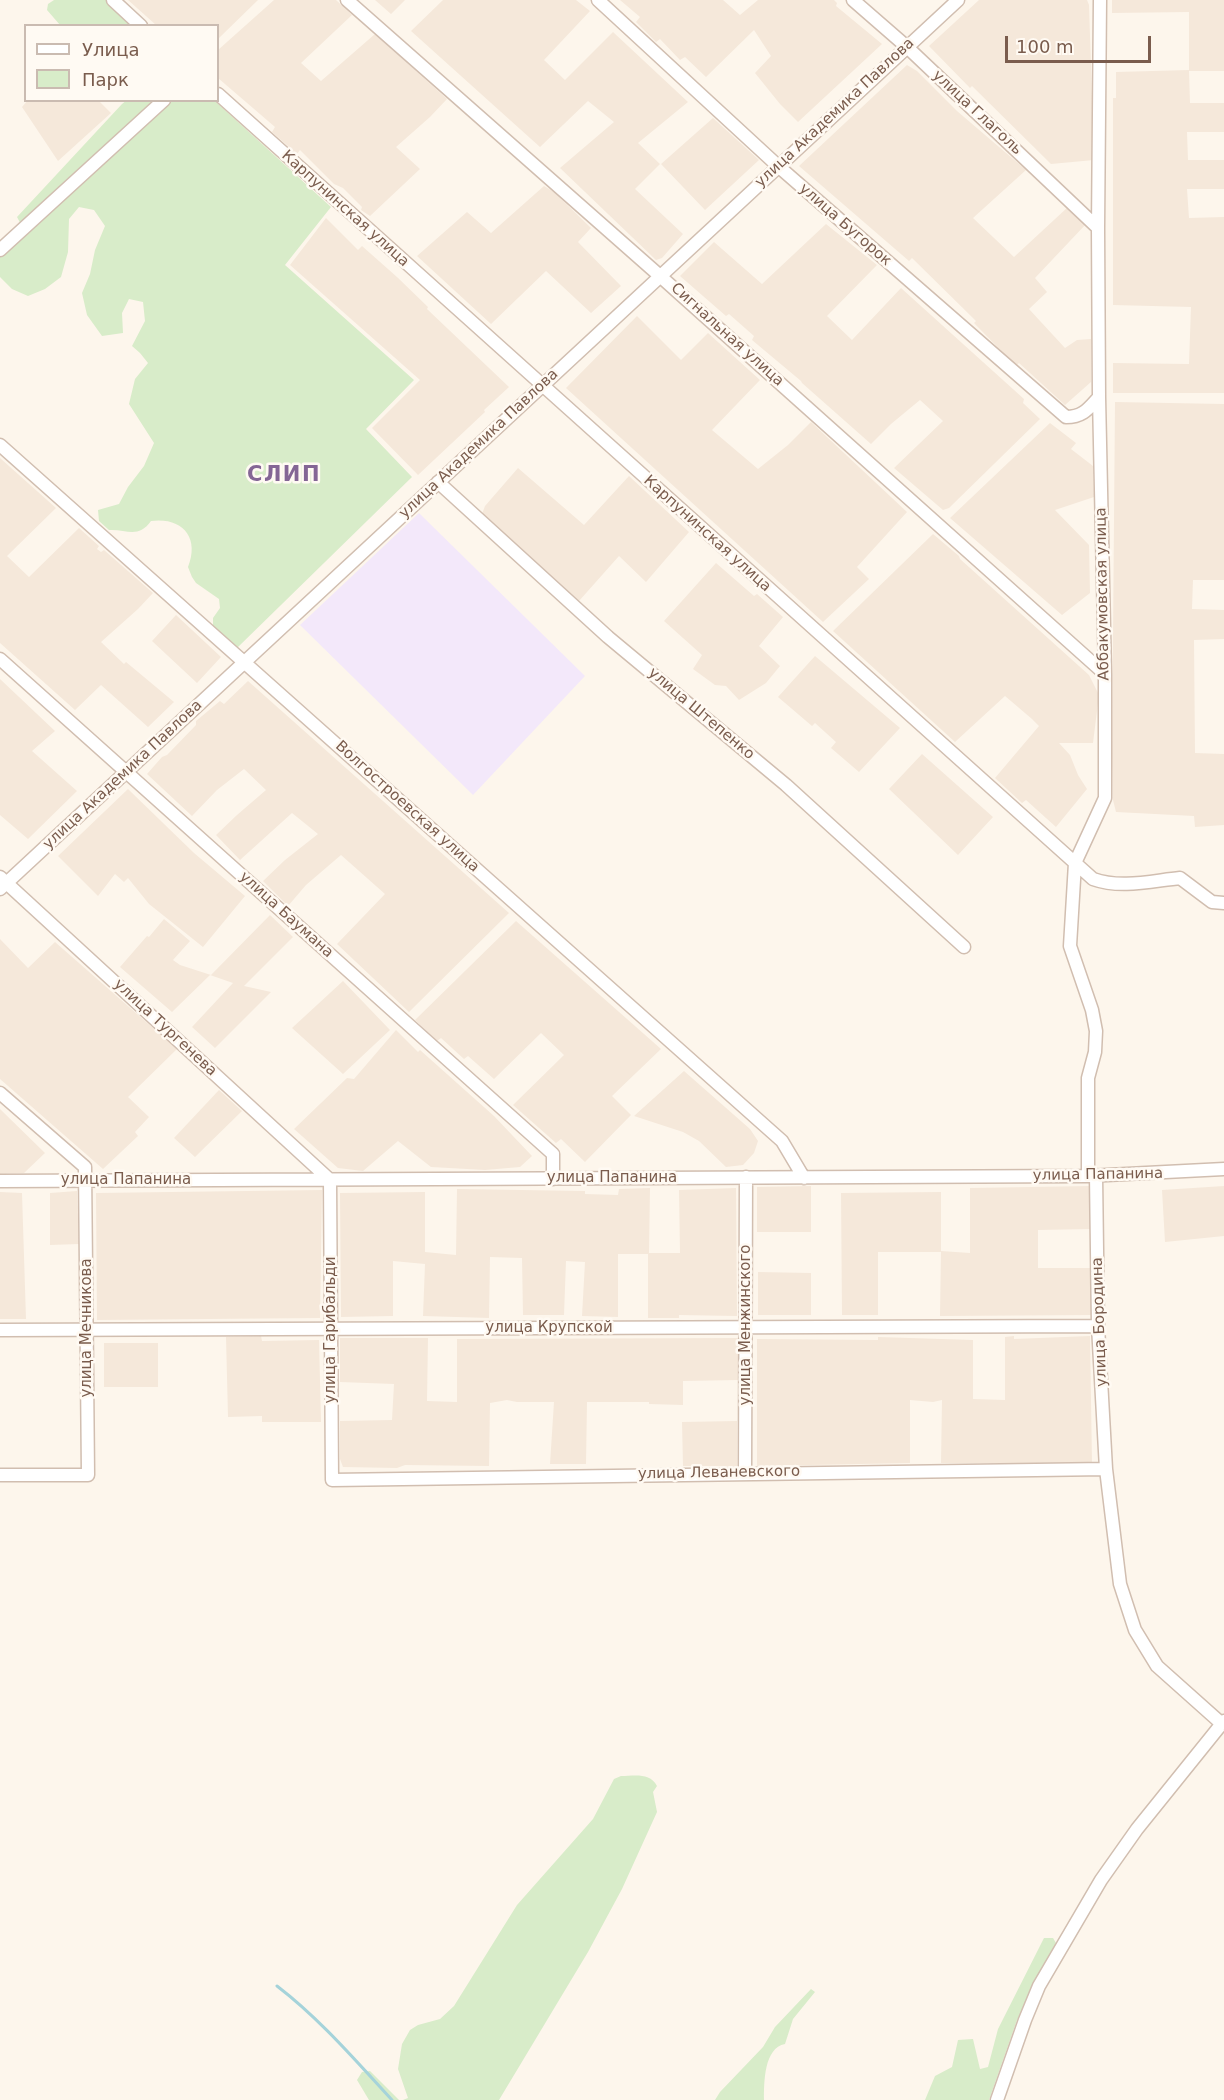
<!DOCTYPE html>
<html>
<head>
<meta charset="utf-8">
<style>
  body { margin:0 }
  #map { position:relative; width:1224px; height:2100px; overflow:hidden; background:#fdf6ec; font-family:"DejaVu Sans",sans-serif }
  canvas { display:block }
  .legend { position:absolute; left:24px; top:24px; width:195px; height:78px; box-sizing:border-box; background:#fffaf3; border:2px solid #cabbb1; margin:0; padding:8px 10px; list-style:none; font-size:18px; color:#7a5c4d }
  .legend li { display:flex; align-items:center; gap:12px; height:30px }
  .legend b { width:30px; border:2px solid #cabbb1 }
  .scale { position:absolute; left:1005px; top:36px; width:146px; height:27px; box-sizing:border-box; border:3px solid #7a5c4d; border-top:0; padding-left:8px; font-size:18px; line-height:21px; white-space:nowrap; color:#7a5c4d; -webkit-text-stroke:4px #fffaf3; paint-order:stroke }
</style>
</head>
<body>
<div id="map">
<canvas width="1224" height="2100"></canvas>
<ul class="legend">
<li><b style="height:8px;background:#fff"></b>Улица</li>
<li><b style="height:16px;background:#d8ecc9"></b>Парк</li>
</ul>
<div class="scale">100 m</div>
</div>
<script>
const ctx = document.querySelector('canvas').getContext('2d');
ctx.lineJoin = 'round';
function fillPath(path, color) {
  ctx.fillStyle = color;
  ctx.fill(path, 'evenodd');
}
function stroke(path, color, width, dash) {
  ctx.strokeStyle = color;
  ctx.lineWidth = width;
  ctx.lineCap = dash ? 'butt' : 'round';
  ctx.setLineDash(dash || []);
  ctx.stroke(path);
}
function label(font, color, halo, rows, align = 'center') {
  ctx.font = font + ' "DejaVu Sans",sans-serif';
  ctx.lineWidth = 5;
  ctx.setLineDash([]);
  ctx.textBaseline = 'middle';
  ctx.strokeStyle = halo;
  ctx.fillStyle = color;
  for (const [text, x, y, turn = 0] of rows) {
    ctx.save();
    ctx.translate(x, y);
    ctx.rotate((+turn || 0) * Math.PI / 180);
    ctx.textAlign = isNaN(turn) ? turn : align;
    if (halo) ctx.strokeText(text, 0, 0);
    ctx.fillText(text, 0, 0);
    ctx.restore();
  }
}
fillPath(new Path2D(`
  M128 0H258L218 39V26L156 25Z
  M274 0H336L352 15 301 63 321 81 375 34 447 99 430 117 396 147 420 169 370 216 361 210 362 207 343 188 334 184 300 150 297 154 272 132 275 127 218 78V50Z
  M375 0H405L391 14Z
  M443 0H576L590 11 544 60 565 80 613 32 688 102 638 143 660 164 635 189 683 234 662 258 656 260 560 168 614 122 588 101 540 147 411 31Z
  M620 0H723L740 15 758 0H834L837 3 836 6 882 44 798 122 780 104 755 73 771 56 754 30 706 77 685 57 680 60 660 39 656 42 636 22 640 17Z
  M979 0H1087L1089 5 1094 160 1051 164 972 86 970 88 929 46Z
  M1112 0H1224V71H1189L1190 103H1224V132H1187L1188 160H1224V189H1187L1189 218 1224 217V393H1113V363L1189 364 1191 307 1113 305V98H1116V72L1189 70V12L1112 13Z
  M907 65 917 71 957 111 1026 170 973 218 1014 257 1068 207 1087 223 1035 278 1047 292 1029 309 1065 348 1077 340 1091 339V382L1065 405 1019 363 1016 366 974 323 976 321 912 258 909 261 799 166Z
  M28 100 99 101 111 113 58 161 22 107Z
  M713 118 759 160 705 210 661 164Z
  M544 186 554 192 591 228 578 242 621 286 591 313 546 271 491 324 417 256 467 212 491 233Z
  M326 218 358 250 362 246 397 277 428 307 427 309 509 387 484 410 485 412 418 475 372 428 420 380 290 265Z
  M826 224 877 265 827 316 852 340 901 288 1024 399 1023 403 1040 419 949 508 943 510 894 468 943 421 920 400 891 424 871 444 802 383 801 381 752 340 754 336 729 314 726 316 680 276 714 242 762 284Z
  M637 316 681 360 708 333 760 380 712 430 758 469 788 445 811 422 907 512 857 567 869 579 823 622 566 388Z
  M1115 402 1224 404V580H1193L1192 609 1224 610V639L1194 640 1195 753 1224 754V825L1195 827 1194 816 1116 812 1113 800 1112 754Z
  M1050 423 1076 443 1071 449 1093 466 1094 497 1055 510 1089 545 1090 593 1062 615 950 518Z
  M0 458 56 508 7 556 29 577 79 528 99 546 97 549 101 552 104 550 153 593 138 609 101 642 124 664 126 662 174 702 148 727 101 685 75 710 0 643Z
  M518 468 584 525 629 476 689 532 646 582 619 556 579 601 482 514 485 506Z
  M933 534 959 556 960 559 1089 675 1099 695 1093 743H1059L1070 755 1078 775 1087 789 1056 827 1026 800 1022 803 995 778 1039 726 1032 719 1005 696 955 742 833 631Z
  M716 563 754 596 757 594 783 617 759 646 780 666 766 683 739 700 726 686 715 685 693 669 702 655 664 621Z
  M176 615 221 657 197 683 152 641Z
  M815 656 900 728 859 772 831 748 836 742 815 723 812 726 778 697Z
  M0 679 55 731 32 751 77 791 28 839 0 815Z
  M248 681 509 913 409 1012 337 944 385 894 341 855 306 885 288 906 263 881 285 860 318 834 292 813 240 860 216 835 237 815 266 790 244 769 217 790 192 816 147 774 162 757 167 755 196 725V721L220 701 224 704Z
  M922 754 993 817 958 855 889 789Z
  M128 789 194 853 245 896 203 947 149 904 128 878 124 882 115 874 98 896 58 856Z
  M270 915 293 937 244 986 271 992 215 1048 192 1027 233 983 210 975 172 1012 120 967 147 936 149 937 164 919 190 941 173 960 180 965 211 975Z
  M516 921 661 1049 612 1096 631 1115 585 1162 561 1139 556 1143 513 1105 564 1055 541 1033 494 1079 468 1056 464 1059 441 1038 437 1041 415 1020Z
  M0 939 28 968 55 942 177 1049 128 1097 149 1117 135 1132 138 1136 103 1169 0 1079Z
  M343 981 390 1030 343 1074 292 1028Z
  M396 1030 418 1052 420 1050 494 1116 532 1156 520 1167 485 1170 431 1167 398 1141 363 1171 338 1168 294 1129 347 1078 354 1079Z
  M684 1071 750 1129 758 1141 754 1153 743 1165 726 1167 699 1141 683 1132 634 1116Z
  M219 1090 242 1111 195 1157 174 1138Z
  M0 1109 45 1153 24 1173 0 1174Z
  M811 1186V1232H757V1187Z
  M1091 1186 1092 1229 1038 1230V1268H1093V1315L940 1316 941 1252H878V1315H842L841 1193 941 1192V1251L970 1253V1188Z
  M1224 1186V1236L1165 1242 1162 1190Z
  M650 1188 649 1253H680L679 1190 736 1188 737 1316 679 1315V1318H648V1254H618V1317L582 1316 585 1262 566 1261 564 1315H523L522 1258 490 1257 489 1318 423 1316 425 1264 393 1261V1316L341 1317 340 1193 425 1192V1252L456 1255 457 1189 585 1191V1194L618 1195 619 1189Z
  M322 1190 320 1318 97 1320 96 1193Z
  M77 1191 79 1244 50 1245V1193Z
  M0 1192 22 1193 26 1319H0Z
  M758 1272 811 1273V1315H758Z
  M261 1336 262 1341 319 1340 321 1422H262V1416L228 1417 226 1337Z
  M1014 1336V1339L1090 1336 1092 1463H941L942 1400 933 1402 910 1400V1463L757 1466V1339L878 1340V1337L973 1340V1399L1005 1400V1337Z
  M340 1338H428L427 1401 457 1402V1339L738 1338V1380L683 1381V1405L649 1404V1402H587L586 1464H550L554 1402H517L507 1400 490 1403 489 1466 405 1465 397 1468 343 1467 340 1459V1421L392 1420 394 1384 340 1382Z
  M104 1343H158V1387H104Z
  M737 1421V1466H683L682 1422Z`), '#f5e8da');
fillPath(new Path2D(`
  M419 513 585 676 473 795 300 625Z`), '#f3e8fa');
fillPath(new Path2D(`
  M54 0H106L134 25H60L47 10 48 4Z
  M127 100 215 101 331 207 285 265 414 380 366 429 412 477 237 648 213 626V618L220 608 219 599 196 583 192 577 188 567C200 537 182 517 151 521 138 539 127 529 109 530L99 521 98 510 119 504 128 487 144 466 154 443 129 404 135 379 148 363 140 353 132 346 145 321 143 302 129 299 122 313 123 333 102 336 87 315 82 293 90 274 95 250 105 226 94 210 79 207 69 219 68 252 61 277 45 289 28 296 12 289 0 277V248L24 230 17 217 122 104Z
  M621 1776C634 1776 650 1772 657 1786L653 1792 657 1812 622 1889 588 1952 499 2100H403L408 2098 398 2069 402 2044 410 2030 418 2025 440 2019 454 2006 517 1905 593 1819 614 1779Z
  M1044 1938H1053L1056 1943 1017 2020 989 2100H925L935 2076 952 2067 958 2040 973 2039 980 2069 988 2067 998 2029Z
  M811 1989 815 1992 793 2019 785 2044C764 2048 764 2082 764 2100H715L720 2092 763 2047 775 2027Z
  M370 2071 399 2100H369L357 2080 362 2072Z`), '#d8ecc9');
stroke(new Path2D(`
  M277 1986C320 2019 355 2060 392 2100`), '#a5d3da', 3);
const minor = new Path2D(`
  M113 0 141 26
  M347 0 660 276 1105 674
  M598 0 778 166 1066 417C1083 417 1088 409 1099 397
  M853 0 907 47 1098 228
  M218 94 1093 879C1121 889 1151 881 1180 878L1212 902 1224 903
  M0 250 164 100
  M0 445 782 1141 804 1178
  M438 482 608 637 786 785 964 947
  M0 659 553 1154V1179
  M0 877 330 1180 332 1480 1106 1469
  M0 889 958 0
  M0 1093 85 1167 88 1475H0
  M1096 1175 1098 1326 1106 1469 1120 1584 1135 1630 1157 1666 1222 1724
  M1088 1176V1078L1095 1052 1096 1031 1092 1010 1070 946 1075 863 1105 798V674L1099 397 1098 228 1100 0
  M0 1181 1088 1176 1224 1169
  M0 1330 1098 1326
  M745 1473 746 1177
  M997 2100 1025 2020 1039 1986 1101 1880 1137 1829 1224 1721`);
stroke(minor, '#d1beb0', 15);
stroke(minor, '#fff', 12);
label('15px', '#7a5c4d', '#fffaf3', [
  ["улица Академика Павлова",835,113,-43],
  ["улица Глаголь",977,113,43],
  ["Карпунинская улица",345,209,42],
  ["улица Бугорок",845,225,41],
  ["Сигнальная улица",727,335,42],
  ["улица Академика Павлова",479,444,-43],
  ["Карпунинская улица",707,534,42],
  ["Аббакумовская улица",1103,594,-91],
  ["улица Штепенко",701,714,40],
  ["улица Академика Павлова",123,775,-43],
  ["Волгостроевская улица",407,807,42],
  ["улица Баумана",286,915,42],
  ["улица Тургенева",165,1028,43],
  ["улица Папанина",1098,1175,-1],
  ["улица Папанина",612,1178],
  ["улица Папанина",126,1180],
  ["улица Бородина",1100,1322,-92],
  ["улица Менжинского",746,1325,-90],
  ["улица Мечникова",87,1328,-90],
  ["улица Крупской",549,1328],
  ["улица Гарибальди",331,1330,-90],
  ["улица Леваневского",719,1473,-1]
]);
ctx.letterSpacing = '1.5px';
label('bold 21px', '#846695', '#fffaf3', [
  ["СЛИП",284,476]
]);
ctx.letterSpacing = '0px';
</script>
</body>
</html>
